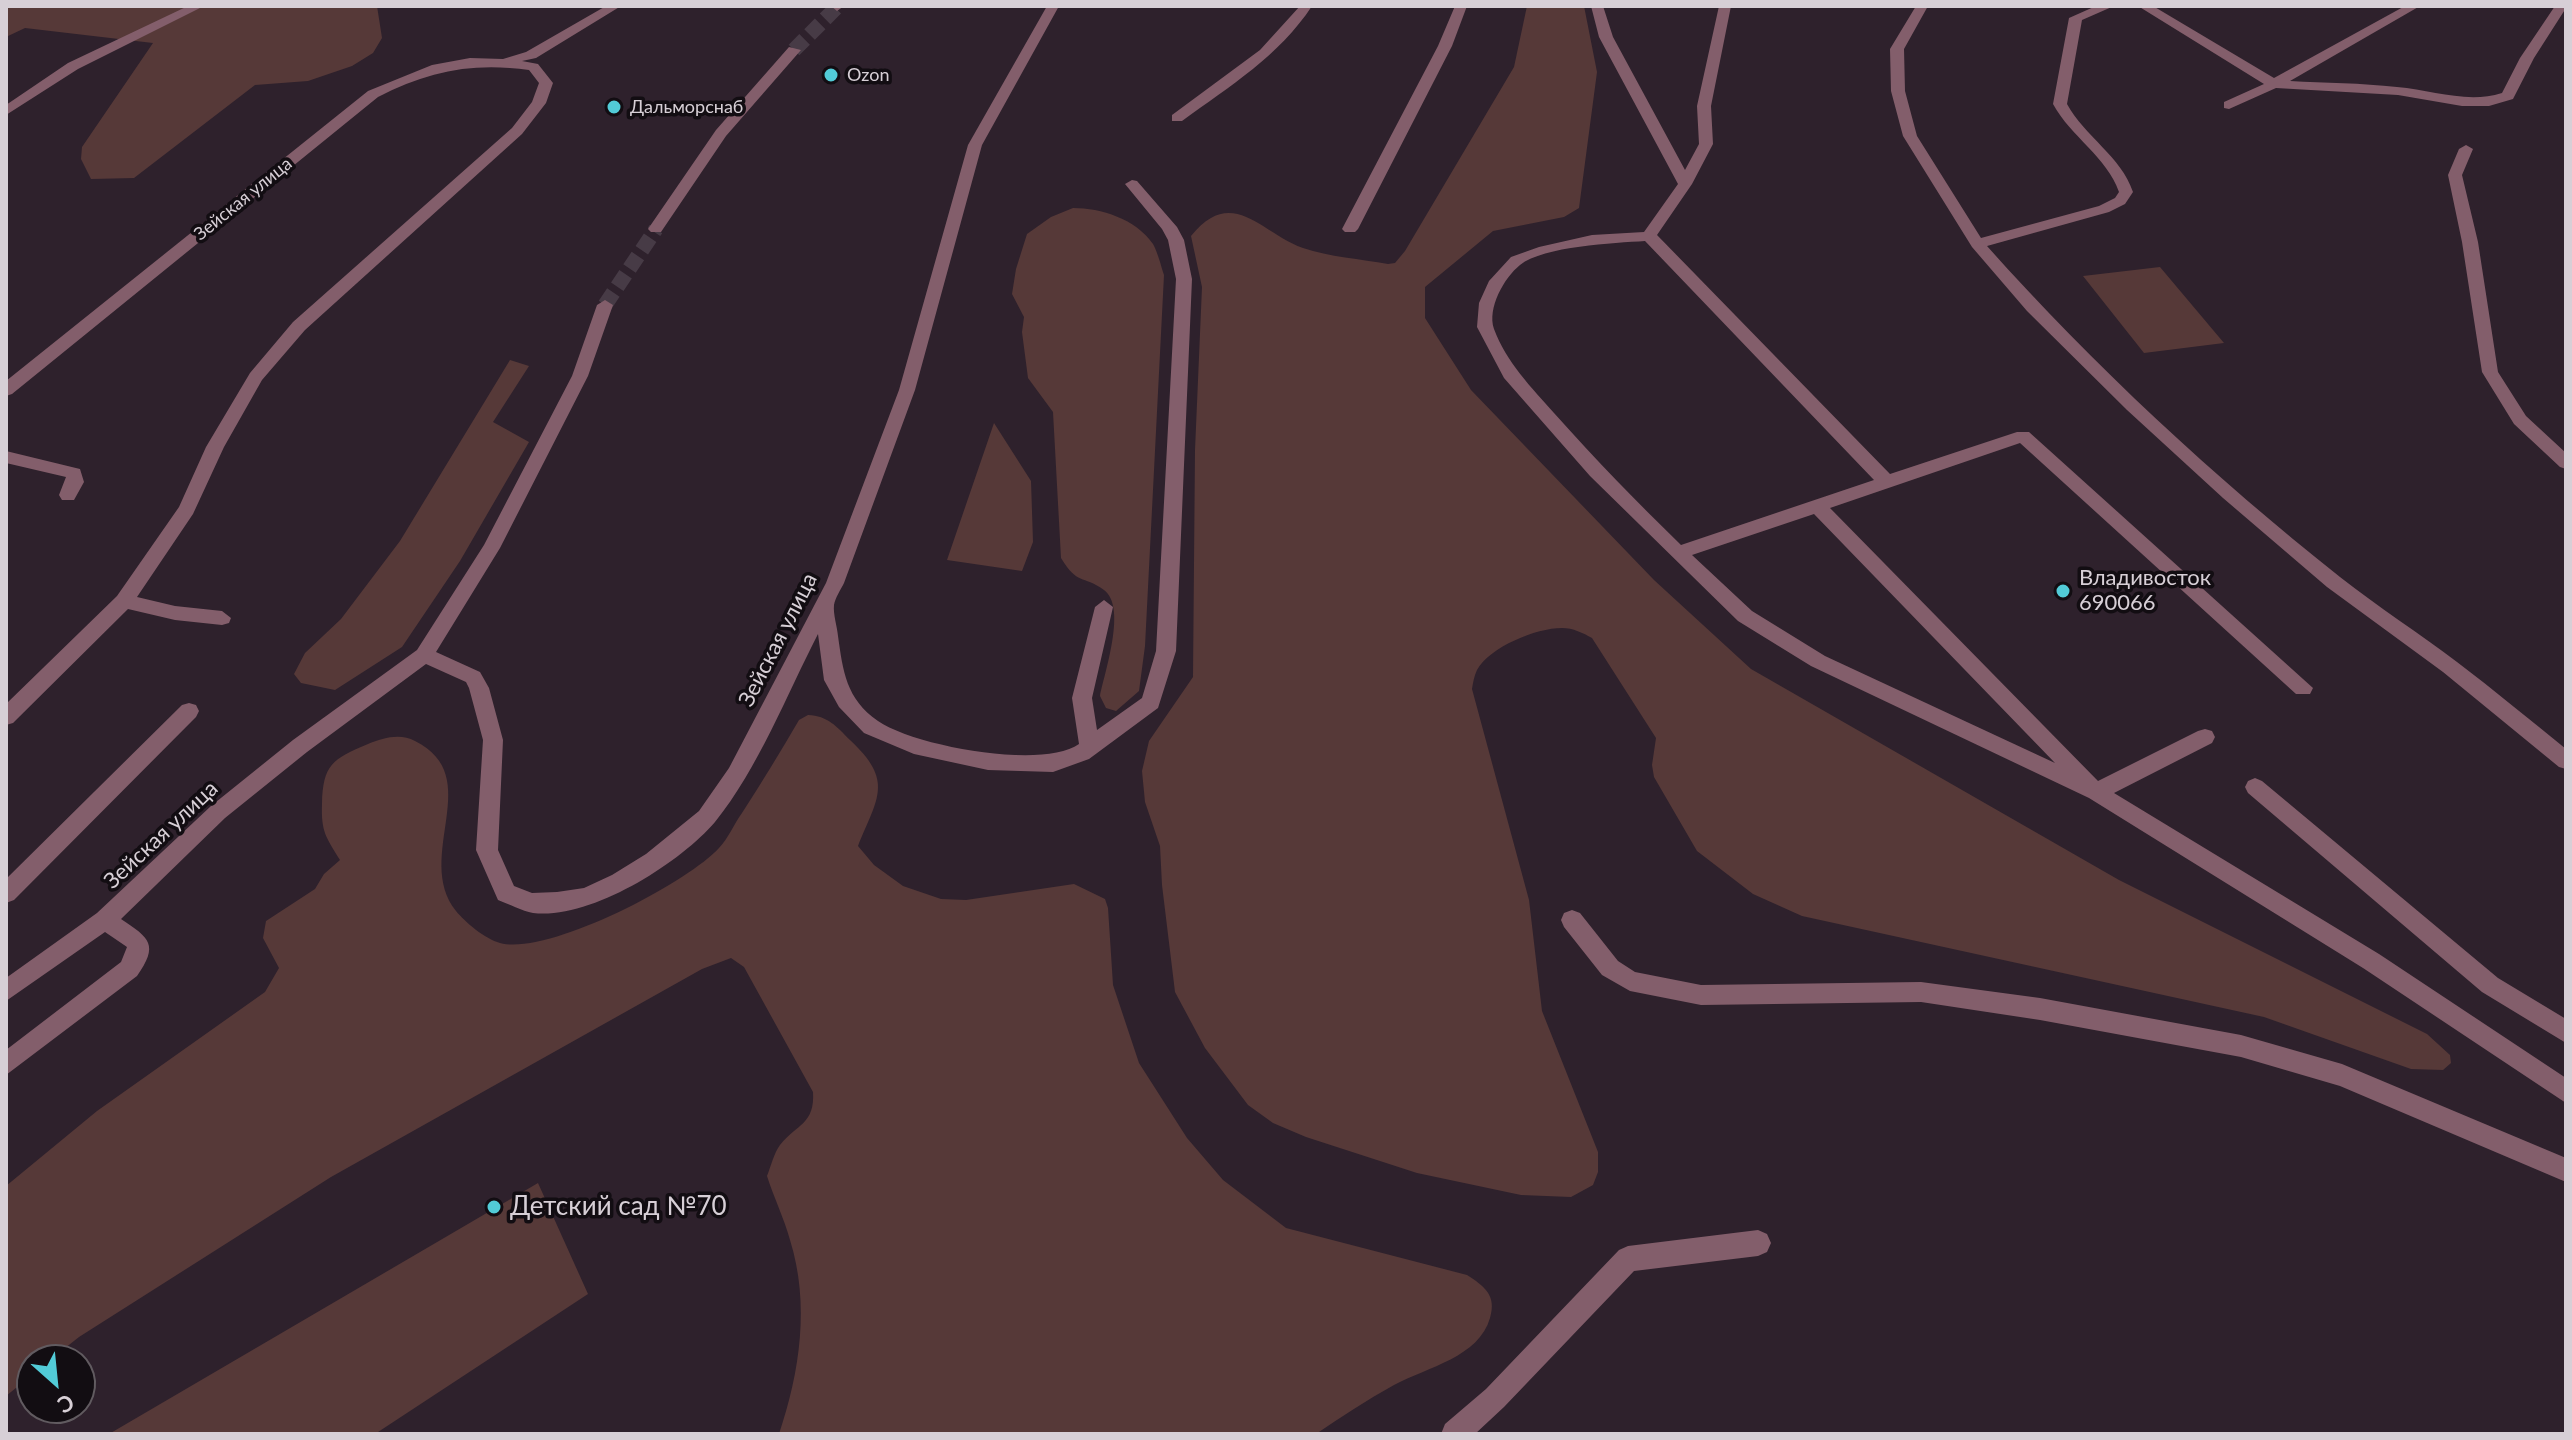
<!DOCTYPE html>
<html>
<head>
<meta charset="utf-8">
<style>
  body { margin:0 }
  #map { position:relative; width:2572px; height:1440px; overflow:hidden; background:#2e212c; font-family:Lato,sans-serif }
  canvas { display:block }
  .frame { position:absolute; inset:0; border:8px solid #d7cfd6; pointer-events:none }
  .north { position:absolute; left:16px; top:1344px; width:80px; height:80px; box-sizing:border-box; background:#120d12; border:2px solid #615b60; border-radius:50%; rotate:153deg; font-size:22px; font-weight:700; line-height:32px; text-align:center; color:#d7cfd6 }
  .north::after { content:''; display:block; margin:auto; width:28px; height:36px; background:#52cbd7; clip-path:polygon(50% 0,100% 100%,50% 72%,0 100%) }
</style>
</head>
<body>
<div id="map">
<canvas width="2572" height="1440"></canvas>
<div class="frame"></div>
<div class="north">С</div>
</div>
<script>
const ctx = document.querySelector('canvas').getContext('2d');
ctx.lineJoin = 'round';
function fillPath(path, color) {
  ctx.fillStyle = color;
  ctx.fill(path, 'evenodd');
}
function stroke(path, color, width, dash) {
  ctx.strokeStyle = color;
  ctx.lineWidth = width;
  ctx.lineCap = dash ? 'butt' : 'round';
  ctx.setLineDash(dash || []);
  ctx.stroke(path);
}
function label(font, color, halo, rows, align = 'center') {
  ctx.font = font + ' Lato,sans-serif';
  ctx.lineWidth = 7;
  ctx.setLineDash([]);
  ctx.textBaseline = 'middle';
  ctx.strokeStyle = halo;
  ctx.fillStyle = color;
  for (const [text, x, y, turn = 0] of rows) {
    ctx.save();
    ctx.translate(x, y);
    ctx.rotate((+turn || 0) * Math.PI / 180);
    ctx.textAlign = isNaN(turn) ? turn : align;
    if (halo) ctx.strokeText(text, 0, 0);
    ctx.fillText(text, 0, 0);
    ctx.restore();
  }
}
fillPath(new Path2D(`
  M6 6H377L382 38 373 53 352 66 308 81 255 85 134 178 91 179 81 159 82 147 153 43 25 28 6 37Z
  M1527 6H1584L1597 72 1579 208 1564 217 1493 231 1425 287V318L1471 390 1654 580 1751 669 2119 880 2427 1034 2450 1055 2451 1063 2443 1070 2411 1069 2264 1017 1802 916 1753 894 1697 851 1654 777 1652 765 1656 738 1592 638C1583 633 1573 628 1562 628 1536 628 1490 647 1477 670 1474 676 1473 683 1472 689L1529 900 1542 1011 1598 1152V1172L1593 1185 1571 1197 1521 1195 1417 1173 1306 1137 1273 1123 1248 1105 1205 1048 1175 992 1162 885 1160 846 1145 802 1142 771 1149 741 1193 677 1195 450 1202 287 1191 236C1232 185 1260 232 1303 248 1329 257 1361 259 1388 264L1395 263 1405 251 1514 67Z
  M1073 208C1101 208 1136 219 1153 244 1158 253 1161 266 1164 275L1145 646 1139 691 1116 711 1106 708 1100 696C1105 671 1127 607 1104 590 1082 574 1078 586 1061 558L1053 412 1028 378 1022 332 1024 317 1012 294 1016 269 1027 234 1051 217Z
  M2160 267 2224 343 2144 353 2083 276Z
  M510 360 529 366 493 422 529 442 460 561 402 647 335 690 301 683 294 674 305 653 341 619 400 541Z
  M994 423 1031 481 1033 542 1022 571 947 560Z
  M808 715C828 716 836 726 850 740 894 781 878 797 858 846L874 865 903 886 941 899 966 900 1074 884 1105 899 1108 908 1113 985 1139 1063 1187 1138 1223 1180 1286 1228 1467 1275C1484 1286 1497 1295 1490 1318 1479 1357 1428 1367 1394 1385 1367 1400 1341 1417 1316 1434H779C800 1372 810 1304 790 1240 784 1218 774 1198 767 1176 771 1166 774 1153 780 1145 797 1124 815 1124 813 1092L744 967 731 958 702 969 331 1177 79 1337 50 1360H32V1375L6 1396V1186L97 1111 265 992 279 968 263 938 266 921 315 889 324 874 340 860C326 837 321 832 322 804 323 765 332 759 368 744 383 738 400 733 415 741 487 777 413 856 456 911 465 922 485 939 500 943 547 956 686 884 719 848 728 839 734 824 742 813 762 782 781 751 799 720Z
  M538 1183 588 1294 375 1434H109Z`), '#563938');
stroke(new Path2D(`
  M794 50 837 7
  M605 305 656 229`), '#473b46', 15, [15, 7]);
fillPath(new Path2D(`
  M188 6H204L78 69 6 115V105L68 63Z
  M606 6H621L536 58 522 61 538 64 553 83 546 103 522 134 305 330 262 380 224 447 193 514 137 597 175 606 222 611 231 618 229 623 222 625 175 620 128 609 13 723 6 725V704L117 596 179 507 206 447 250 373 293 322 512 128 532 102 539 83 529 70C473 62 428 71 378 97L12 394 6 396V381L368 91 432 65 470 58 503 59 526 52Z
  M831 6H844L837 11Z
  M1047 6H1059L982 145 915 390 844 583C841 589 835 598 834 605 833 614 837 626 838 636 843 671 846 699 878 721 914 746 1043 770 1079 744L1072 698 1095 607 1104 600 1113 607 1092 698 1097 730 1142 698 1156 651 1176 279 1168 240 1162 229 1125 184 1132 180 1137 181 1177 227 1184 240 1192 279 1176 651 1158 708 1089 759 1053 772 988 770 914 754 864 733 839 707 824 680 818 634C787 694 758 769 715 822 679 864 590 920 533 913 522 911 509 904 498 900L476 850 483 740 469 688 466 682 426 664 307 752 225 818 121 919C150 938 159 945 137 976L6 1075V1050L121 962 127 947 105 932 6 1001V978L97 913 211 806 293 740 417 650 484 545 572 376 597 305 605 300 613 305 588 376 500 548 436 652 480 672 489 688 503 740 498 850 514 886 532 893 557 892 584 888 612 875 646 854 699 811 729 768 826 583 899 390 968 145Z
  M1300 6H1312C1279 56 1230 86 1182 121H1172V115L1260 50Z
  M1455 6H1467L1452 46 1358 229 1355 232H1345L1342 229 1438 46Z
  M1591 6H1603L1613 37 1685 170 1699 144 1697 106 1719 6H1731L1711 106 1713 144 1692 184 1657 235 1890 474 2017 432H2029L2313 688 2310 694H2296L2020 443 1830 508 2098 781 2198 731 2205 729 2212 731 2215 737 2212 743 2114 793 2379 954 2566 1078V1103L2363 968 2089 798 1811 666 1738 621 1590 476 1504 378 1477 327 1479 303 1489 281 1511 257 1539 247 1592 235 1644 232 1678 184 1599 37ZM1645 241 1874 480 1681 545C1637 502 1595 459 1554 413 1532 388 1506 362 1494 329 1487 308 1504 278 1520 265 1544 246 1614 243 1645 241ZM1814 514 2055 763 1825 656 1752 611 1692 555Z
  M1916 6H1928L1904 49 1905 91 1917 136 1981 238 2099 206 2115 198 2119 192C2107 157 2071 137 2053 104L2069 18 2096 6H2114L2082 20 2067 104C2085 137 2121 156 2133 192L2125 204 2109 212 1987 246C2094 366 2214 477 2340 577 2378 607 2419 633 2457 662 2494 690 2530 720 2566 749V769L2559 767 2443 672 2327 587 2223 498 2127 410 2027 311 1972 247 1903 136 1891 91 1890 49Z
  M2138 6H2153L2274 78 2405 6H2420L2290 81C2325 83 2361 83 2397 87 2433 90 2467 104 2502 93L2520 58 2555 6 2566 8 2534 58 2513 99 2489 106H2462L2398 95 2276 88 2229 109 2224 108V102L2264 84Z
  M789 47 801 50 726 136 661 232H651L648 229 716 130Z
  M2466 145 2473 149 2462 175 2478 242 2498 372 2526 416 2566 453V469L2560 467 2514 424 2482 372 2462 242 2448 175 2459 149Z
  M6 451 80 469 84 482 74 500H62L59 495 66 477 6 463Z
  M189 703 196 705 199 711 196 717 14 900 6 903V879L182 705Z
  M2255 778 2262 781 2498 978 2566 1019V1043L2482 992 2248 793 2245 787 2248 781Z
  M1572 910 1580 913 1618 961 1635 972 1701 985 1921 982 2040 998 2241 1035 2342 1064 2566 1158V1182L2340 1086 2241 1057 2040 1020 1921 1002 1701 1005 1630 991 1602 975 1564 927 1561 920 1564 913Z
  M1758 1230 1767 1234 1771 1243 1767 1252 1758 1256 1634 1271 1504 1407 1475 1434H1441L1445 1424 1486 1389 1619 1250 1628 1246Z`), '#835e6b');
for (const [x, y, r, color] of [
  [831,75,8,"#52cbd7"],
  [614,107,8,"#52cbd7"],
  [2063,591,8,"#52cbd7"],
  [494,1207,8,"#52cbd7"]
]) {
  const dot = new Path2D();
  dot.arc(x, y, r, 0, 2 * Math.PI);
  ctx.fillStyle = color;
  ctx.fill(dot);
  stroke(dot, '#120d12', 3);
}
label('18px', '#d7cfd6', '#120d12', [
  ["Ozon",847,75],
  ["Дальморснаб",630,107]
], 'left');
label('18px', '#d7cfd6', '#120d12', [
  ["Зейская улица",243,199,-39]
]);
label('22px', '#d7cfd6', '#120d12', [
  ["Владивосток",2079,578],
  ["690066",2079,603]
], 'left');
label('22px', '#d7cfd6', '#120d12', [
  ["Зейская улица",778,640,-63],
  ["Зейская улица",161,835,-43]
]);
label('26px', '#d7cfd6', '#120d12', [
  ["Детский сад №70",510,1207]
], 'left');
</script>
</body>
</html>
